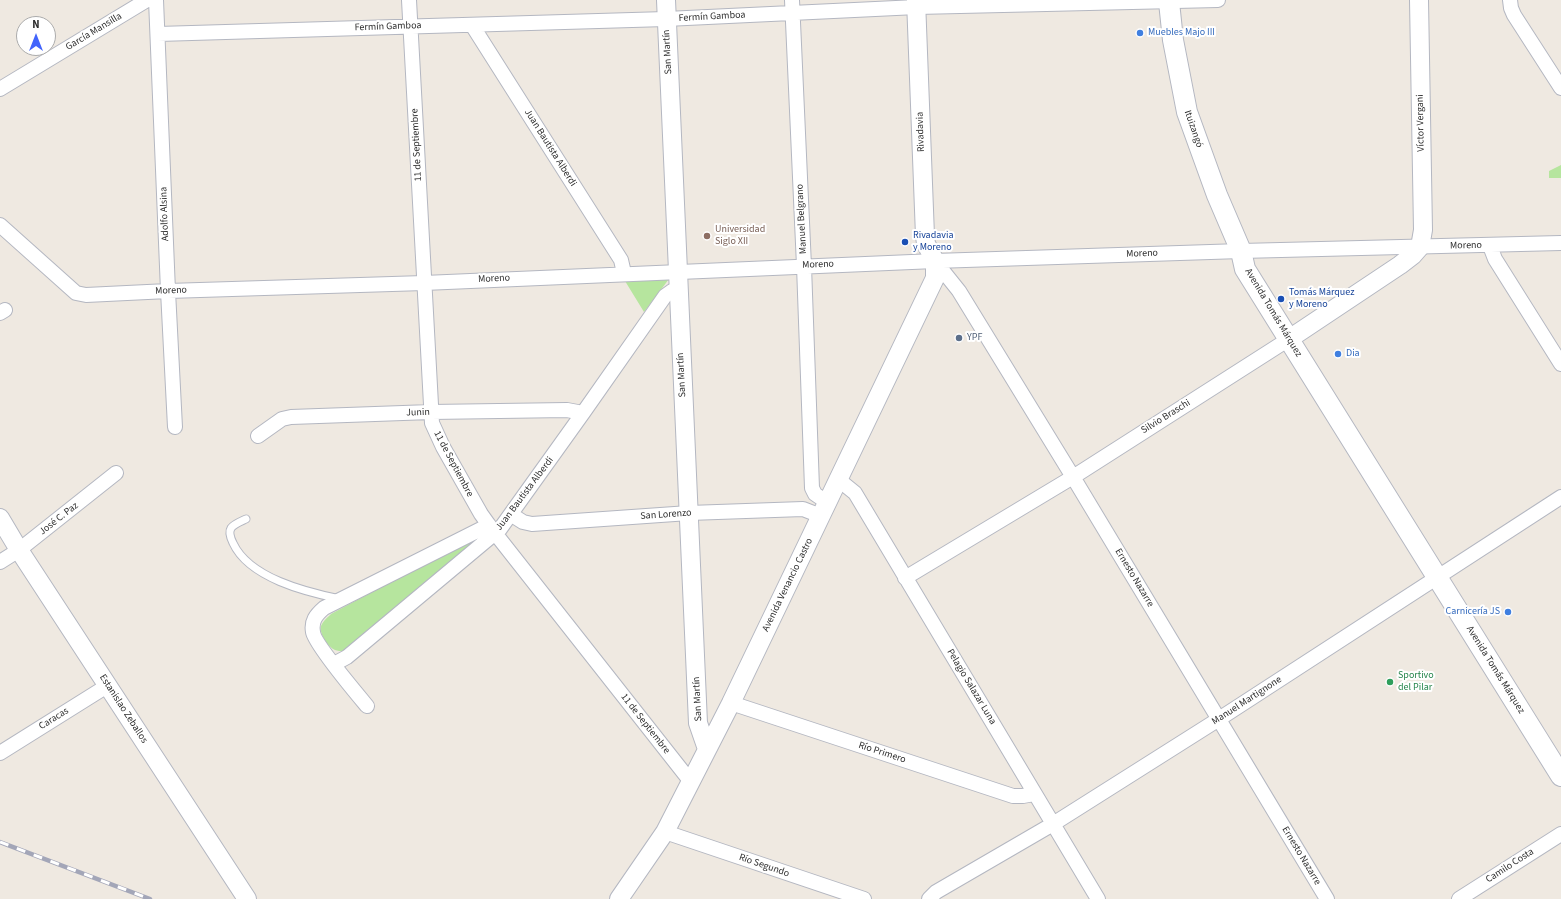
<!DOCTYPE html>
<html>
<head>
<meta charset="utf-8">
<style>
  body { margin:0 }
  #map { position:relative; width:1561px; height:899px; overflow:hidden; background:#efe9e1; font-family:"Source Sans 3",sans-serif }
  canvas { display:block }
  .north { position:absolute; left:16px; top:16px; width:40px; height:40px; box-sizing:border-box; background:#fff; border:1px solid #ababab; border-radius:50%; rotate:0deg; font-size:11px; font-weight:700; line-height:16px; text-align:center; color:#2e2e2e }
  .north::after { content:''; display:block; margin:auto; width:14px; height:18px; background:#4264fb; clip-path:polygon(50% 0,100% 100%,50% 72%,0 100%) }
</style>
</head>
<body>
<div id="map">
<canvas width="1561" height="899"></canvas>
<div class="north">N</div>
</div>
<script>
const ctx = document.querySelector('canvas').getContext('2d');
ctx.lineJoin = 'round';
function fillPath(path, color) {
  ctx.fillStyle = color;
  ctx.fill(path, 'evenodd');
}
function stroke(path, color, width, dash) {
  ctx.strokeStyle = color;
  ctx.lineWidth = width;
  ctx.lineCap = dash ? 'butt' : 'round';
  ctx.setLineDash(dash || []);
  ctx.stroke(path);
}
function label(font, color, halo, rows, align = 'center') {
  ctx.font = font + ' "Source Sans 3",sans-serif';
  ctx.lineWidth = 4;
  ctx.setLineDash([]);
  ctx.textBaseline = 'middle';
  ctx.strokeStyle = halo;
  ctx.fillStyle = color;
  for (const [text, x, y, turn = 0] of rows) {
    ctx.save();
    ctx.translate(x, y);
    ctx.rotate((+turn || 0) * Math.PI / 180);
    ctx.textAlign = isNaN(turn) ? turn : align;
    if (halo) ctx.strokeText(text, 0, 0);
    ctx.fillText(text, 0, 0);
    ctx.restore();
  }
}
fillPath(new Path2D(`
  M1561 165V178H1549V171Z
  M669 279 644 312 625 281Z
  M469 540H474V543L344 651C341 651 337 651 335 650 328 647 319 634 321 626 323 621 328 617 331 614Z`), '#b6e59e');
const service = new Path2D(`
  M246 519C233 525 225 527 233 543 249 578 306 592 340 599`);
const minor = new Path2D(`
  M156 0 168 291 175 427
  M409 0 432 423 443 447 481 514 491 528 691 782
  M792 0 804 266 812 488 815 494 828 503
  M1510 0 1511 8 1514 15 1561 88
  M472 25 621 260 624 273
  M158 34 666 19 917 7 1218 0
  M0 89 147 0
  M0 225 76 293 86 295 168 291 424 283 935 261 1241 251 1561 243
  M1490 246 1495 259 1561 364
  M935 261 959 291 1073 477 1327 899
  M0 313 5 310
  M258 436 282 419 291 417 431 412 567 410 583 413
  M839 480 855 493 1098 899
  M512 515 523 522 532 524 689 513 803 509 821 516
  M0 562 19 550 116 473
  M905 578 1073 477 1289 339
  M334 664 347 657 500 529 583 413 665 296 672 291 678 290
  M731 703 1013 796H1023L1034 794
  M367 706C357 694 314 643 313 632 311 621 316 615 324 608L489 525
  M0 753 107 686
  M665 832 864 899
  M929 899 936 892 1053 824 1219 719 1561 497
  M1459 899 1561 834`);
const tertiary = new Path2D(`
  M666 0 698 723 707 749
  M1289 339 1400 265 1413 255 1420 247 1423 230 1419 0
  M0 518 19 550 247 899
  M619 899 665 832 731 703 935 278V261L926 244 925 236 916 0`);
const secondary = new Path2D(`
  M1169 2 1173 40 1187 112 1217 195 1241 251 1245 269 1561 776`);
stroke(service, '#b4b7c1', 9);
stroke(minor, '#b4b7c1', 16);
stroke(tertiary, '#b4b7c1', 20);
stroke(secondary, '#b4b7c1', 22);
stroke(service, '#fff', 7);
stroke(minor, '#fff', 14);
stroke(tertiary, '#fff', 18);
stroke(secondary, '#fff', 20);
const rail = new Path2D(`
  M0 842 150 899`);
stroke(rail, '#a3a6b8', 4.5);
stroke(rail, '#fff', 3, [9]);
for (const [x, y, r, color] of [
  [1140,33,4,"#3f7fe0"],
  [707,236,4,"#8d6e63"],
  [905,242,4,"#1a4fb4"],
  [1281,299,4,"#1a4fb4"],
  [959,338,4,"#5c6f8a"],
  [1338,354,4,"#3f7fe0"],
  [1508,612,4,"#3f7fe0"],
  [1390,682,4,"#2e9e5b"]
]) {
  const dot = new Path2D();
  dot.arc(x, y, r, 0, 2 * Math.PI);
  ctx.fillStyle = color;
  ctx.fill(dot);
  stroke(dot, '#fff', 1.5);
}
label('10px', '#2e2e2e', '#fff', [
  ["Fermín Gamboa",712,17,-3],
  ["Fermín Gamboa",388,27,-2],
  ["García Mansilla",94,32,-31],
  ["San Martín",668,52,-93],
  ["Víctor Vergani",1421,123,-91],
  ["Ituizangó",1193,129,71],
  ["Rivadavia",921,132,-92],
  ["11 de Septiembre",417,145,-93],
  ["Juan Bautista Alberdi",550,148,58],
  ["Adolfo Alsina",165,214,-92],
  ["Manuel Belgrano",802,219,-93],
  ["Moreno",1466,246,-1],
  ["Moreno",1142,254,-2],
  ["Moreno",818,265,-2],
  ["Moreno",494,279,-3],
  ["Moreno",171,291,-2],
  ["Avenida Tomás Márquez",1273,313,59],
  ["San Martín",682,375,-93],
  ["Junin",418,413,-2],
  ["Silvio Braschi",1166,417,-32],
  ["11 de Septiembre",453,464,62],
  ["Juan Bautista Alberdi",525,494,-53],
  ["San Lorenzo",666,515,-4],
  ["José C. Paz",59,519,-38],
  ["Ernesto Nazarre",1134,578,59],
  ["Avenida Venancio Castro",788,585,-64],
  ["Avenida Tomás Márquez",1495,670,58],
  ["Pelagio Salazar Luna",971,687,59],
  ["San Martín",698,699,-93],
  ["Manuel Martignone",1247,701,-33],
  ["Estanislao Zeballos",123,709,57],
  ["Caracas",54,719,-32],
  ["11 de Septiembre",645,724,52],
  ["Río Primero",882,753,18],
  ["Ernesto Nazarre",1301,856,59],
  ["Río Segundo",764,866,19],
  ["Camilo Costa",1510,866,-33]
]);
label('10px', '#366cbe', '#fff', [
  ["Muebles Majo III",1148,33],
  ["Dia",1346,354],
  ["Carnicería JS",1500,612,"right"]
], 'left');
label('10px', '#785e54', '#fff', [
  ["Universidad",715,230],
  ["Siglo XII",715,242]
], 'left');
label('10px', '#164399', '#fff', [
  ["Rivadavia",913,236],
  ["y Moreno",913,248],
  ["Tomás Márquez",1289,293],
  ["y Moreno",1289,305]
], 'left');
label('10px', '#4e5e75', '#fff', [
  ["YPF",967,338]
], 'left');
label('10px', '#27864d', '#fff', [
  ["Sportivo",1398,676],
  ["del Pilar",1398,688]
], 'left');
</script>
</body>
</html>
